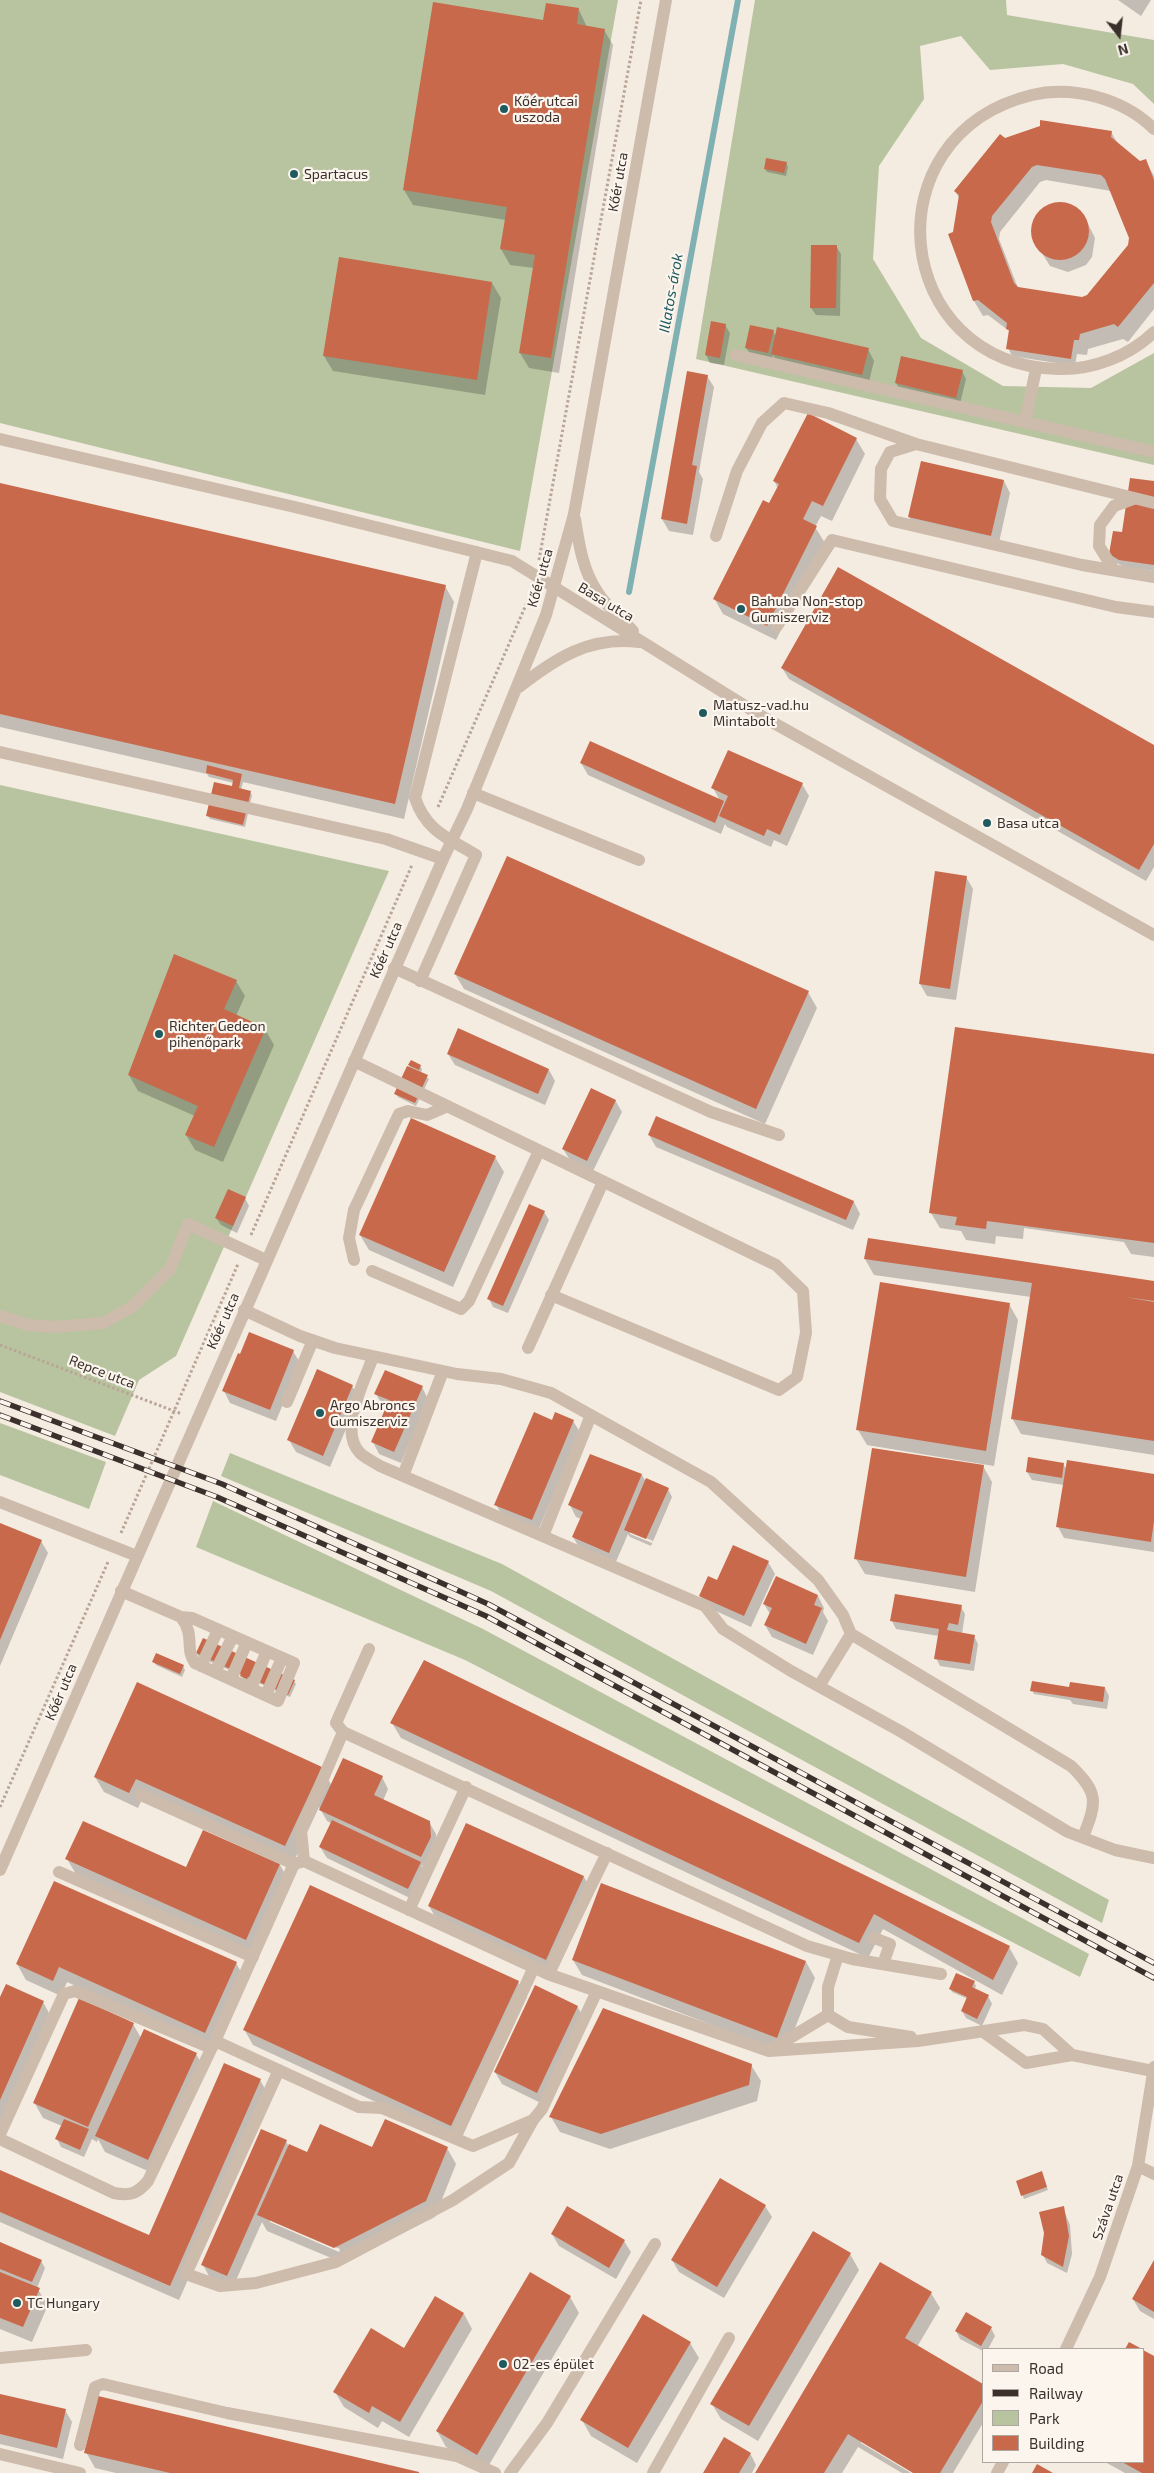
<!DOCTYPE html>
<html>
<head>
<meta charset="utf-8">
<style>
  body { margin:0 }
  #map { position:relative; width:1154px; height:2473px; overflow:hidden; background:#f4ebe1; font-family:"Exo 2",sans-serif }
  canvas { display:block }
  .legend { position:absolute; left:982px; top:2348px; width:162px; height:115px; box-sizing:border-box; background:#fbf5ee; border:1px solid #aea6a0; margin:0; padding:6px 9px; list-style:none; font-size:15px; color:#3b302b }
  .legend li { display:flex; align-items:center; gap:10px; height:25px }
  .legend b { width:25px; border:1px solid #aea6a0 }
  .north { position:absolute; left:1094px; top:10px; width:50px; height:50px; -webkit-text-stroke:4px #fbf5ee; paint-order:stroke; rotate:164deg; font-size:14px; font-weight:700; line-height:20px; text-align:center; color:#3b302b }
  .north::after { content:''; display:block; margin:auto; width:18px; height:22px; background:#3b302b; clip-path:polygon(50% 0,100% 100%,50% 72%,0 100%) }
</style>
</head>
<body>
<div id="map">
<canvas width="1154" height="2473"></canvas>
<ul class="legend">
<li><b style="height:6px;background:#cdbbac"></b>Road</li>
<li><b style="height:6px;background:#3b302b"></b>Railway</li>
<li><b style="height:14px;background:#b8c4a0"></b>Park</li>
<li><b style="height:14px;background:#c8694b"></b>Building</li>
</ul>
<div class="north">N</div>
</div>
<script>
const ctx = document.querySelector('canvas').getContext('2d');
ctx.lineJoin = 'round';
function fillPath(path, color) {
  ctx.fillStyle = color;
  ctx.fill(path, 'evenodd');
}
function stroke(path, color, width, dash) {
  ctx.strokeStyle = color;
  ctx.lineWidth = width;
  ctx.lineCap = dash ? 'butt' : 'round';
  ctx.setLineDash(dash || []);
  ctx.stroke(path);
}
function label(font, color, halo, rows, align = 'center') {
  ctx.font = font + ' "Exo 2",sans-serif';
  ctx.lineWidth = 4.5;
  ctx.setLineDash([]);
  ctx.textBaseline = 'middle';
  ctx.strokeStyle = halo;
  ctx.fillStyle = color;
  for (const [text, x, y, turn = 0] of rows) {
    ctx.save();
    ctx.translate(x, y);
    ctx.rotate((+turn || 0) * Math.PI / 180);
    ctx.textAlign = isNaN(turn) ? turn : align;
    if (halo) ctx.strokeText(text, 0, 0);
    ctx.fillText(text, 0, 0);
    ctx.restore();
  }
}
fillPath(new Path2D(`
  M0 0H618L520 551 0 423Z
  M755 0H1006L1007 15 1154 40V104L1133 84 1063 64 990 70 961 36 920 46 924 99 879 166 873 259 921 338 1003 386 1091 388 1154 353V465L696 359Z
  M0 785 389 871 176 1356 139 1380 115 1436 0 1392Z
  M0 1423 106 1462 89 1509 0 1475Z
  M230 1453 502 1564 1109 1900 1102 1923 491 1591 221 1476Z
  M213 1501 483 1629 1089 1954 1080 1977 465 1660 196 1547Z`), '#b8c4a0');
fillPath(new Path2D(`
  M1118 0H1151L1141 16Z
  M579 10 587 27 604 30 613 45 559 373 529 368 520 353 534 268 510 265 501 249 506 220 413 205 404 190Z
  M1111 132 1118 144 1140 163 1145 160 1154 176V309L1128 342 1123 339 1088 349 1087 355 1077 354 1075 366 1012 356 1008 348 1009 331 988 315 983 316 974 301 950 235 955 233 959 198 955 191 1004 139ZM1046 180 1111 191 1130 238 1129 245 1088 296 1082 298 1018 288 999 239 1000 232 1040 182Z
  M786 163 788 167 786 176 767 172 765 169Z
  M1059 203 1078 209 1084 216 1095 238 1092 257 1086 265 1068 272 1050 266 1032 237V227L1035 217 1041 210Z
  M836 246 841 254 840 316 816 315 811 308Z
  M492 283 501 298 485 395 333 371 324 356Z
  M712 323 725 325 730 333 724 365 710 363 706 355Z
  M773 331 776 337 868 349 874 361 868 386 779 366 773 355 772 360 751 355 746 348Z
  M962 371 966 379 960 404 900 390 896 383Z
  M707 376 714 387 699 472 703 479 693 535 669 531 662 519Z
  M856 439 865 454 832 521 821 516 815 527 825 543 776 640 723 614 714 598 778 488 774 481Z
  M1004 481 1010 493 998 547 916 528 909 517Z
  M1154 483V571L1124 567 1115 562 1110 554Z
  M0 484 445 586 454 602 404 819 243 782 241 790 250 792 252 795 245 827 210 819 208 816 232 788 234 783 209 777 207 774 0 727Z
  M782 668 1154 747V867L1146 881 789 679Z
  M581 763 719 799 713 788 802 784 809 796 787 846 774 840 771 847 727 827 725 824 721 834 588 775Z
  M966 877 973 889 956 1000 927 996 920 984Z
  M455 974 808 992 817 1008 765 1124 464 989Z
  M236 981 245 996 236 1016 265 1029 274 1045 223 1162 195 1150 186 1135 195 1116 138 1091 129 1075Z
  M448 1054 549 1070 555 1081 545 1105 455 1065Z
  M1154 1055V1257L1131 1254 1124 1242 1024 1228 1023 1239 996 1236 995 1244 966 1240 961 1231 940 1228 931 1213Z
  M411 1062 420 1066 422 1069 421 1073 429 1079 416 1106 398 1097 396 1094Z
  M615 1100 622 1112 593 1171 570 1160 563 1149Z
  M649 1135 854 1202 860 1214 853 1230 656 1147Z
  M495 1157 504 1172 453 1287 369 1250 360 1235Z
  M245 1198 249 1206 237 1233 221 1225 216 1218Z
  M544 1212 549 1220 508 1313 493 1307 489 1299Z
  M865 1259 1154 1282V1455L1021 1434 1012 1418 1031 1297 874 1275Z
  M1009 1304 1018 1320 994 1466 867 1445 858 1430Z
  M293 1351 300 1363 276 1421 230 1403 224 1391Z
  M352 1386 359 1398 330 1467 296 1452 289 1440Z
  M422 1387 428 1399 401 1463 379 1454 373 1442 388 1408 383 1406 376 1394Z
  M553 1421H573L580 1432 538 1531 503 1516 496 1505Z
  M1063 1464 1067 1470 1154 1475V1552L1064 1538 1058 1527 1064 1485 1032 1480 1027 1472Z
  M983 1466 992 1482 975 1592 865 1574 856 1559Z
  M642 1475 646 1482 668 1489 672 1497 651 1546 630 1537 628 1534 615 1564 580 1549 573 1537 581 1519 576 1517 570 1505ZM630 1531 653 1541 652 1543 630 1534Z
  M0 1524 41 1541 48 1553 0 1666Z
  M768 1562 775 1574 751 1627 707 1607 700 1596 718 1582Z
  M777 1578 818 1596 824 1608 823 1612 828 1621 813 1655 772 1637 765 1625 770 1614 764 1604Z
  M961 1607 965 1614 962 1634 974 1636 978 1644 974 1671 940 1666 936 1658 939 1636 896 1629 892 1621Z
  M197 1653 294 1681 296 1684 290 1697 250 1679 248 1682 243 1679 241 1675 199 1657Z
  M154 1662 183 1666 185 1670 182 1677 156 1665Z
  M1068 1688H1105L1109 1696 1107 1709 1073 1704 1070 1700 1034 1694 1032 1690Z
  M392 1723 1009 1947 1018 1963 1002 1995 883 1929 868 1958 401 1738Z
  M321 1768 332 1786 382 1777 388 1789 383 1801 429 1822 436 1834 437 1849 428 1868 421 1865 426 1874 414 1900 327 1858 320 1847 332 1824 327 1821 319 1807 294 1861 145 1793 138 1808 104 1792 95 1777Z
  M467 1824 584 1877 593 1893 555 1975 438 1922 429 1906Z
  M204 1832 280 1865 289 1881 255 1955 76 1874 67 1859 187 1869Z
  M573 1960 806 1962 815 1978 785 2053 582 1975Z
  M236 1963 245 1979 214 2048 67 1982 61 1996 26 1980 17 1964Z
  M518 1982 527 1997 460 2141 253 2045 244 2029Z
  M974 1982 976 1986 974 1990 988 1996 992 2004 982 2026 966 2018 962 2011 968 1999 952 1992 950 1988Z
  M0 2000 43 2002 49 2013 0 2126Z
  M577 2006 584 2018 543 2104 502 2084 495 2072Z
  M133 2024 141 2038 196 2054 205 2069 157 2175 105 2152 98 2139 97 2142 92 2139 84 2157 61 2147 57 2139 62 2126 43 2118 34 2102Z
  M751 2065 761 2081 757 2101 610 2149 560 2132 551 2117Z
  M260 2080 269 2096 179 2300 0 2222V2172L150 2237Z
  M286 2141 289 2147 308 2153 447 2148 456 2164 435 2217 343 2263 267 2231 262 2222 233 2287 209 2276 203 2265ZM270 2219 340 2249 339 2252 270 2222Z
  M1043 2176 1048 2190 1024 2199 1017 2182Z
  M765 2206 772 2217 724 2298 679 2272 672 2260Z
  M1063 2208 1070 2225 1072 2254 1067 2273 1047 2263 1043 2255Z
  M552 2234 624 2241 631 2252 616 2279 559 2246Z
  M0 2243 41 2261 45 2268 37 2288 48 2305 32 2342 0 2329Z
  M850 2254 859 2270 758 2441 721 2419 712 2404Z
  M1154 2263V2319L1140 2311 1133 2299Z
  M530 2274 570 2297 579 2313 486 2470 446 2447 437 2431Z
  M931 2293 940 2308 917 2347 983 2385V2423L953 2473H916L861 2440V2443L911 2473H902L858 2447 842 2473H756Z
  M464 2314 472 2329 409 2437 382 2421 378 2428 344 2407 335 2392Z
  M991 2328 995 2336 988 2349H983V2351L960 2339 956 2331Z
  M690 2343 699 2358 637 2463 591 2436 582 2420Z
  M1143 2351 1154 2358V2473H1125L1105 2462H1143Z
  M0 2395 65 2410 72 2422 63 2459 0 2444Z
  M86 2452 417 2473H116L95 2468Z
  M750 2453 756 2465 752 2473H704Z`), '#0003');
stroke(new Path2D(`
  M629 592 738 0`), '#7fb0b2', 6);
fillPath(new Path2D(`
  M433 2 543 20 546 3 579 8 577 24 605 29 551 358 519 353 535 255 500 249 507 207 403 190Z
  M1040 120 1112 131 1111 137 1140 161 1146 159 1154 180V283L1118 327 1114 324 1080 334 1079 340H1074L1071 359 1006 349 1009 330 1006 329 1007 323 978 300 973 301 948 234 953 232 959 195 954 191 1000 134 1005 138 1040 126ZM1037 165 1101 175 1105 179 1129 238 1128 245 1087 295 1082 297 1018 287 1014 283 991 222 992 216 1032 167Z
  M766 158 787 162 784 173 764 169Z
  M1031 231a29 29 0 1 1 58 0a29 29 0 1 1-58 0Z
  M811 245H837L836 308H810Z
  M339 257 492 282 477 380 323 356Z
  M711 321 726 324 720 358 705 355Z
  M750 325 774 330 768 353 745 348Z
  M777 327 869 348 862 375 771 354Z
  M901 356 963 370 956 398 895 383Z
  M687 371 708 375 692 465 697 466 687 524 661 519Z
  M808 413 857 438 823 506 812 501 803 519 817 526 767 626 713 599 763 500 769 503 779 484 773 481Z
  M921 461 1004 480 991 536 908 517Z
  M1130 478 1154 481V565L1119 560 1109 554 1113 531 1122 532Z
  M0 483 446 585 395 804 0 714Z
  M838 567 1154 745V844L1139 870 781 668Z
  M590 741 724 801 715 823 580 763Z
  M728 750 803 783 780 835 767 829 764 836 719 816 728 796 711 788Z
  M207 765 242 774 239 788 251 791 243 825 206 816 214 782 232 786 233 780 206 773Z
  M507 856 809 991 756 1109 454 974Z
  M935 871 967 876 950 989 919 984Z
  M174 954 237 980 224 1009 266 1028 214 1147 185 1135 198 1106 128 1075Z
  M955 1027 1154 1054V1243L987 1221 986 1229 955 1225 957 1217 929 1213Z
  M458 1028 549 1069 538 1094 447 1054Z
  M411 1060 421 1065 419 1070 408 1065Z
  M407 1066 428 1075 415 1103 394 1094Z
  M591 1088 616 1100 587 1161 562 1149Z
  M656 1116 854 1201 846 1220 648 1135Z
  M411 1118 496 1156 444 1272 359 1235Z
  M228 1189 246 1197 233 1226 215 1218Z
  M529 1204 545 1211 503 1306 487 1299Z
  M868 1238 1154 1281V1301L1125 1297 1154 1302V1441L1011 1419 1032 1283 864 1259Z
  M880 1282 1010 1303 986 1451 856 1430Z
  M249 1332 294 1350 270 1410 222 1391 238 1353 240 1354Z
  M317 1369 353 1385 323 1456 287 1440Z
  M385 1370 423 1386 394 1452 371 1442 389 1400 374 1394Z
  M534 1412 552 1420 555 1412 574 1420 532 1520 494 1505Z
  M872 1448 984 1465 966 1577 854 1559Z
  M590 1454 642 1474 609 1553 572 1537 583 1512 568 1505Z
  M1028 1457 1064 1463 1062 1478 1026 1472Z
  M1067 1460 1154 1474V1521L1151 1542 1056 1527Z
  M646 1478 669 1488 646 1539 624 1530Z
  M0 1523 42 1540 0 1640Z
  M733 1545 769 1561 744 1616 699 1596 708 1576 717 1580Z
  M776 1576 818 1595 814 1605 822 1608 806 1644 764 1625 772 1608 763 1604Z
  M895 1594 962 1605 958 1625 949 1623 947 1630 975 1635 970 1664 934 1659 939 1629 890 1621Z
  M203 1638 295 1680 288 1695 248 1677 247 1679 240 1676 241 1674 196 1653Z
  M156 1653 184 1665 180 1674 152 1662Z
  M424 1660 1010 1946 993 1980 874 1914 859 1943 390 1723Z
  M1032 1681 1069 1687 1070 1682 1105 1687 1103 1702 1030 1691Z
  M137 1682 322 1767 285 1846 136 1779 129 1793 94 1777Z
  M343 1758 383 1776 374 1795 430 1821 431 1837 421 1857 319 1810Z
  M332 1820 421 1862 408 1889 319 1847Z
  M83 1821 186 1867 203 1830 280 1864 246 1940 65 1859Z
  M466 1823 584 1876 546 1960 428 1906Z
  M54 1881 237 1962 205 2033 59 1967 53 1981 16 1964Z
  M601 1883 806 1961 777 2038 572 1960Z
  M310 1885 519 1981 451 2126 243 2030Z
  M956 1973 975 1981 972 1987 989 1995 977 2019 961 2011 967 1997 949 1989Z
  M6 1984 44 2001 0 2100V1997Z
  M535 1985 578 2006 537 2093 494 2072Z
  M79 1998 134 2023 88 2127 33 2103Z
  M603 2008 752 2064 749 2085 601 2134 549 2117Z
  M144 2029 197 2053 148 2160 95 2136Z
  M224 2063 261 2079 170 2286 0 2212V2170L149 2235Z
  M64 2119 89 2129 80 2150 55 2139Z
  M385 2119 448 2147 426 2201 334 2248 257 2215 289 2144 307 2152 320 2124 372 2147Z
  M261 2129 287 2140 227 2276 201 2265Z
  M1042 2171 1047 2187 1021 2196 1016 2181Z
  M720 2178 766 2205 717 2287 671 2260Z
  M567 2206 625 2240 609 2268 551 2234Z
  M1064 2206 1069 2236 1063 2267 1041 2255 1044 2233 1039 2212Z
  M813 2231 851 2253 749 2426 710 2404Z
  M0 2242 42 2260 32 2282 0 2269Z
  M1154 2260V2312L1132 2299Z
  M880 2262 932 2292 905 2338 983 2384V2401L940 2473H913L848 2434 824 2473H755Z
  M0 2272 40 2288 23 2327 0 2318Z
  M530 2272 571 2296 477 2455 436 2431Z
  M435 2296 464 2313 400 2422 372 2406 369 2413 333 2392 371 2328 404 2348Z
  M966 2312 992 2327 981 2346 955 2331Z
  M643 2314 691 2342 628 2448 580 2420Z
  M1129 2342 1142 2349H1125Z
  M1143 2350 1154 2356V2473H1142L1122 2462H1143Z
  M0 2394 66 2409 57 2448 0 2434Z
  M98 2396 419 2472V2473H170L84 2453Z
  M724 2437 751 2453 739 2473H703Z
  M1037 2464 1053 2473H1032Z`), '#c8694b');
stroke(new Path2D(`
  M539 560 641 0
  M438 807 532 591
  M251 1235 412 865
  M0 1345 182 1414
  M121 1533 238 1264
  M0 1807 108 1562`), '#b9a596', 3, [2.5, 2.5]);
stroke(new Path2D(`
  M1154 129C1124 99 1073 85 1032 95 868 135 891 364 1058 369 1093 370 1129 356 1154 332
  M736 355 1154 452
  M1025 422 1036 369
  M0 439 299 508 512 561 554 587
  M1154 503 916 444 890 452 881 469 880 499 893 521 1082 565 1154 577
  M716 536 737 471 762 423 784 403 828 413 916 444
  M1114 570 1099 546 1100 525 1114 506 1133 499
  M777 626 832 540 1116 607 1154 612
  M0 752 386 839 443 859
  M473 793 639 860
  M394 968 711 1112 779 1135
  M420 981 476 855C448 838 426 831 415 798L477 552
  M354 1061 776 1265 803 1291 806 1333 797 1377 779 1390 551 1295
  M354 1260 349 1238 354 1210 399 1114 408 1111 427 1115 448 1106
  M372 1271 461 1309 469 1301 539 1151
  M244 1310 300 1336 335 1348 457 1374 501 1379 551 1393 711 1482 818 1580 843 1615 851 1634 1071 1766C1099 1793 1097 1802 1083 1837
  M0 1316 28 1325 55 1327 103 1323 132 1307 170 1269 188 1224 266 1260
  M528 1348 603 1182
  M373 1357C364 1382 338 1431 360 1453 365 1458 374 1462 380 1466L705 1606 723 1629 791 1671 900 1731 1068 1832 1115 1850 1154 1858
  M287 1402 313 1340
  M403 1476 443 1371
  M0 1502 137 1556
  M543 1536 591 1415
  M121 1591 181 1617 192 1618 294 1663 278 1701 195 1663C184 1647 196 1637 181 1617
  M369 1649 336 1723 343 1732 807 1946 852 1959 941 1974
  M201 1666 218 1630
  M215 1672 233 1636
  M231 1679 247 1642
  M819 1686 851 1634
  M251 1688 267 1651
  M266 1695 282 1658
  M141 1795 294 1864
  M304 1861 301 1830 343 1732
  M59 1872 253 1957
  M409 1910 466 1787
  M874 1938 890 1944 883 1964
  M838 1955 828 1987V2015L848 2027 911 2037
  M548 1974 607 1853
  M982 2031 1026 2063 1072 2055
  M215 2041 359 2107 382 2108 473 2146 533 2120 542 2109 597 1991
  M770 2050 828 2015
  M279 2070 186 2274 220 2286 256 2283 336 2262 453 2200 509 2163 533 2120
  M0 2134 64 1994 75 1991 211 2048
  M455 2138 534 1967
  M0 2139 114 2193C130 2196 137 2194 148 2181L215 2041 294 1864 304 1861 548 1974 769 2051 918 2041 1024 2025 1043 2029 1072 2055 1153 2071
  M0 2358 86 2350
  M80 2445 95 2387 103 2384 227 2413 457 2456 495 2473
  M0 2454 80 2473
  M510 2473 547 2423 655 2244
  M653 2473 729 2338`), '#cdbbac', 12);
stroke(new Path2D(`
  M1138 2166 1154 2174
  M1066 2349 1100 2277 1138 2166 1154 2067
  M997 2473 1003 2462`), '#cdbbac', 12);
stroke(new Path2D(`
  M575 519C579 545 583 571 598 593 607 607 622 619 633 631
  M554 587 763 717 1154 935
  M519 687C556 658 590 636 639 642
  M0 1870 443 859 467 809 546 615 574 514 666 0`), '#cdbbac', 12);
const rail = new Path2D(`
  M0 1401 222 1484 488 1604 1154 1963
  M0 1415 217 1497 486 1616 1154 1978`);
stroke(rail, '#3b302b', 5.5);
stroke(rail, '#fbf5ee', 4, [11]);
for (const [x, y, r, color] of [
  [504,109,5,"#1f5a5e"],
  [294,174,5,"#1f5a5e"],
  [741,609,5,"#1f5a5e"],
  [703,713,5,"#1f5a5e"],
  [987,823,5,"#1f5a5e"],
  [159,1034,5,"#1f5a5e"],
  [320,1413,5,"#1f5a5e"],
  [17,2303,5,"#1f5a5e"],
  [503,2364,5,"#1f5a5e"]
]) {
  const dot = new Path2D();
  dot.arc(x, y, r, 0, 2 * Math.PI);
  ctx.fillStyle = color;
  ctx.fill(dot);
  stroke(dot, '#fbf5ee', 2);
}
label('14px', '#3b302b', '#fbf5ee', [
  ["Kőér utcai",514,101],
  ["uszoda",514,117],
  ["Spartacus",304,174],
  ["Bahuba Non-stop",751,601],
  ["Gumiszerviz",751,617],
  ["Matusz-vad.hu",713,705],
  ["Mintabolt",713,721],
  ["Basa utca",997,823],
  ["Richter Gedeon",169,1026],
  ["pihenőpark",169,1042],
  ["Argo Abroncs",330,1405],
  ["Gumiszerviz",330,1421],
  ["TC Hungary",27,2303],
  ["02-es épület",513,2364]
], 'left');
label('14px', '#3b302b', '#fbf5ee', [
  ["Kőér utca",618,182,-80],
  ["Kőér utca",540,578,-74],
  ["Basa utca",606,602,31],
  ["Kőér utca",386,950,-66],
  ["Kőér utca",223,1321,-66],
  ["Repce utca",102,1372,21],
  ["Kőér utca",61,1692,-67],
  ["Száva utca",1108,2207,-71]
]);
label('italic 15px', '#1f5a5e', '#fbf5ee', [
  ["Illatos-árok",671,293,-80]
]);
</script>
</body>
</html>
